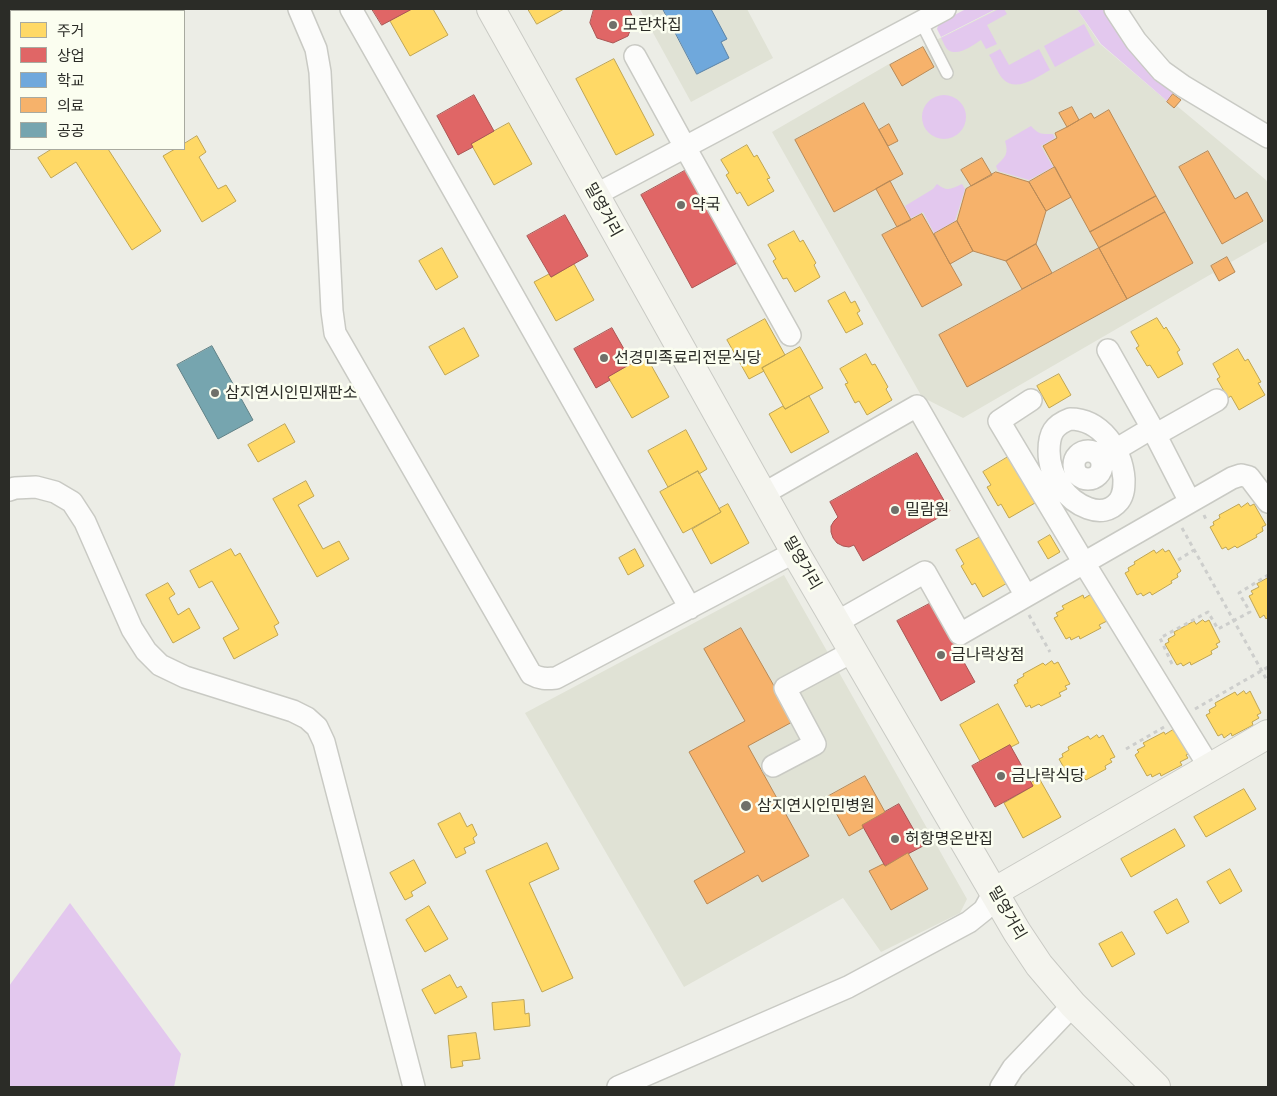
<!DOCTYPE html>
<html>
<head>
<meta charset="utf-8">
<style>
  body { margin:0 }
  #map { position:relative; width:1277px; height:1096px; overflow:hidden; background:#ecede6; font-family:Quicksand,"Noto Sans KR",sans-serif }
  canvas { display:block }
  .frame { position:absolute; inset:0; border:10px solid #2b2c27; pointer-events:none }
  .legend { position:absolute; left:10px; top:10px; width:175px; height:140px; box-sizing:border-box; background:#fbfef0; border:1px solid #a8aaa0; margin:0; padding:6px 9px; list-style:none; font-size:15px; color:#2b2c27 }
  .legend li { display:flex; align-items:center; gap:10px; height:25px }
  .legend b { width:25px; border:1px solid #a8aaa0 }
</style>
</head>
<body>
<div id="map">
<canvas width="1277" height="1096"></canvas>
<div class="frame"></div>
<ul class="legend">
<li><b style="height:14px;background:#ffd966"></b>주거</li>
<li><b style="height:14px;background:#e06666"></b>상업</li>
<li><b style="height:14px;background:#6fa8dc"></b>학교</li>
<li><b style="height:14px;background:#f6b26b"></b>의료</li>
<li><b style="height:14px;background:#76a5af"></b>공공</li>
</ul>
</div>
<script>
const ctx = document.querySelector('canvas').getContext('2d');
ctx.lineJoin = 'round';
function fillPath(path, color) {
  ctx.fillStyle = color;
  ctx.fill(path, 'evenodd');
}
function stroke(path, color, width, dash) {
  ctx.strokeStyle = color;
  ctx.lineWidth = width;
  ctx.lineCap = dash ? 'butt' : 'round';
  ctx.setLineDash(dash || []);
  ctx.stroke(path);
}
function label(font, color, halo, rows, align = 'center') {
  ctx.font = font + ' Quicksand,"Noto Sans KR",sans-serif';
  ctx.lineWidth = 5;
  ctx.setLineDash([]);
  ctx.textBaseline = 'middle';
  ctx.strokeStyle = halo;
  ctx.fillStyle = color;
  for (const [text, x, y, turn = 0] of rows) {
    ctx.save();
    ctx.translate(x, y);
    ctx.rotate((+turn || 0) * Math.PI / 180);
    ctx.textAlign = isNaN(turn) ? turn : align;
    if (halo) ctx.strokeText(text, 0, 0);
    ctx.fillText(text, 0, 0);
    ctx.restore();
  }
}
fillPath(new Path2D(`
  M640 9H747L773 58 691 102Z
  M997 9H1077L1100 44 1167 101 1173 94 1181 100 1177 106 1266 180 1268 183V241L1231 262 1236 272 1219 282 1213 273 963 418 922 397 772 132 889 64Z
  M784 575 967 899 960 913 881 952 843 898 684 987 525 713Z`), '#e0e2d5');
fillPath(new Path2D(`
  M966 9H996L941 37 937 29 939 23Z
  M999 9H1004L1007 14 987 25 997 44 986 49 981 40C973 45 957 58 947 49 945 47 943 41 941 38Z
  M1077 9H1105L1128 47 1139 61 1174 92 1167 101 1101 44Z
  M1084 24 1095 45 1055 67 1044 46Z
  M1000 49 1009 65 1039 49 1050 70C1037 77 1016 93 1003 79 998 74 993 61 989 55Z
  M922 117a22 22 0 1 1 44 0a22 22 0 1 1-44 0Z
  M1031 126C1039 135 1042 134 1053 134L1055 138 1041 146 1053 167 1029 180 998 171 996 166C1005 157 1009 155 1005 141Z
  M937 184C947 192 951 189 962 184L965 189 955 221 934 233 923 212 911 218 905 206 933 189Z
  M70 903 181 1054 174 1087H9V986Z`), '#e3c8ee');
const homes = new Path2D(`
  M9 9H18L20 11H11V60L9 56Z
  M412 9H433L448 35 410 56 390 21Z
  M528 9H564L537 24Z
  M614 59 654 135 616 155 576 79Z
  M509 123 532 164 494 185 471 144Z
  M197 136 206 152 199 157 218 189 226 185 236 201 202 222 163 156 175 149H184V144Z
  M747 145 754 157 757 155 770 178 767 179 774 191 748 206 740 192 737 194 726 175 729 173 721 160Z
  M52 149H108L161 231 132 250 76 162 51 178 38 158Z
  M794 231 800 242 803 240 816 263 814 265 820 277 795 292 787 278 783 279 773 261 776 259 768 245Z
  M442 248 458 277 436 290 419 261Z
  M574 264 594 300 556 321 534 282 549 274 551 277Z
  M845 292 851 303 855 301 860 311 857 313 863 324 846 333 828 301Z
  M1157 318 1164 329 1166 327 1180 350 1177 352 1183 364 1158 378 1150 365 1147 366 1136 348 1139 346 1131 332Z
  M765 319 785 355 762 368 764 371 749 379 727 340Z
  M464 328 479 356 445 375 429 347Z
  M800 347 823 388 785 409 762 368Z
  M1238 349 1245 361 1248 359 1261 382 1258 383 1265 395 1239 410 1231 396 1228 398 1217 379 1220 377 1213 364Z
  M866 354 872 365 875 364 888 387 886 389 892 400 867 415 859 401 855 403 845 384 848 383 840 369Z
  M646 356 669 397 632 418 608 377Z
  M1059 374 1071 395 1049 408 1037 386Z
  M809 396 829 432 791 453 769 414 783 406 785 409Z
  M285 424 295 442 258 462 248 445Z
  M686 430 707 469 699 474 698 471 668 487 648 451Z
  M1008 457 1031 490 1028 491 1035 503 1009 518 1001 504 998 506 987 487 991 485 983 472Z
  M698 471 721 512 683 533 660 492Z
  M306 481 314 496 298 505 323 549 339 541 349 559 317 577 273 499Z
  M1248 503 1250 506 1254 504 1266 525 1262 527 1263 531 1256 535 1257 537 1237 548 1235 546 1228 550 1226 547 1222 549 1210 527 1214 525 1213 522 1220 518 1219 515 1239 504 1241 507Z
  M728 504 749 543 711 564 692 529 721 512 719 509Z
  M1050 535 1060 552 1048 559 1038 542Z
  M982 536 1009 582 983 597 975 583 972 585 961 566 964 564 956 550Z
  M231 549 235 556 240 553 279 623 274 626 278 635 234 659 223 638 239 629 212 581 199 588 190 571Z
  M635 549 644 566 628 575 619 558Z
  M1163 549 1165 552 1169 550 1181 571 1177 574 1178 577 1171 581 1172 583 1152 595 1150 592 1143 596 1141 593 1137 595 1125 573 1129 571 1128 568 1135 564 1134 562 1154 550 1156 553Z
  M1268 578V617L1266 619 1264 615 1260 618 1249 596 1253 594 1251 591 1259 587 1257 584Z
  M168 583 175 594 169 598 178 615 189 608 200 628 173 643 146 595Z
  M1092 594 1109 616 1105 618 1107 621 1099 625 1101 628 1080 639 1079 636 1071 640 1070 637 1066 639 1054 618 1058 616 1056 613 1064 609 1062 606 1083 595 1084 598Z
  M1203 620 1205 622 1209 620 1220 642 1216 644 1218 647 1211 651 1212 654 1191 665 1190 662 1183 666 1181 663 1177 665 1165 644 1169 642 1168 639 1175 635 1174 632 1194 621 1196 624Z
  M1052 661 1054 664 1058 662 1070 684 1065 686 1067 689 1059 693 1061 696 1041 706 1039 704 1031 708 1030 705 1026 707 1014 685 1018 683 1017 680 1024 676 1023 674 1043 663 1045 665Z
  M1244 691 1246 694 1250 691 1261 713 1257 715 1259 718 1252 722 1253 725 1232 736 1231 733 1224 738 1222 734 1218 736 1206 715 1210 713 1209 710 1216 706 1215 703 1235 692 1237 695Z
  M998 704 1019 743 1011 747 1010 745 980 761 960 725Z
  M1173 730 1175 733 1179 731 1190 753 1186 755 1188 758 1180 762 1182 765 1161 776 1160 773 1152 777 1151 774 1147 776 1135 755 1139 752 1137 750 1145 746 1143 743 1164 732 1165 734Z
  M1097 735 1099 738 1103 735 1115 757 1110 759 1112 762 1105 766 1106 769 1086 780 1084 778 1077 782 1075 778 1071 780 1059 759 1063 757 1062 754 1069 750 1068 747 1088 736 1090 739Z
  M1039 778 1061 817 1023 838 1004 803 1033 786 1031 783Z
  M1244 789 1256 809 1206 837 1194 817Z
  M460 813 467 827 472 824 477 835 473 838 475 843 464 848 466 853 456 858 438 824Z
  M1175 829 1185 846 1131 877 1121 859Z
  M547 843 559 869 529 883 573 978 542 992 486 871Z
  M414 860 426 883 411 892 413 896 405 900 390 873Z
  M1230 869 1242 891 1220 904 1207 882Z
  M1177 899 1189 922 1167 934 1154 912Z
  M429 906 448 939 425 952 406 920Z
  M1122 932 1135 954 1112 967 1099 944Z
  M450 975 457 988 461 986 467 997 435 1014 422 990Z
  M524 1000 525 1014 529 1013 530 1026 494 1030 492 1003Z
  M476 1033 480 1059 462 1061 463 1066 451 1068 448 1036Z`);
fillPath(homes, '#ffd966');
stroke(homes, '#bfa553', 1);
const shops = new Path2D(`
  M372 9H412L382 25Z
  M594 9H629L634 20 628 36 613 43 597 38 590 23Z
  M474 95 494 131 471 144 473 147 458 155 437 116Z
  M688 169 739 262 692 288 641 195Z
  M565 215 588 256 551 277 527 236Z
  M612 328 632 363 608 377 610 380 596 388 574 349Z
  M917 453 950 511 863 561 854 545 849 547 843 546 837 543 833 538 831 532V526L834 521 838 517 830 502Z
  M931 603 975 682 941 701 897 621Z
  M1010 745 1033 786 995 807 972 766Z
  M899 804 923 846 885 866 862 825Z`);
fillPath(shops, '#e06666');
stroke(shops, '#aa5553', 1);
const schools = new Path2D(`
  M663 9H711L727 39 721 42 729 58 697 74Z`);
fillPath(schools, '#6fa8dc');
stroke(schools, '#5b83a6', 1);
const health = new Path2D(`
  M923 47 934 67 902 86 890 65Z
  M1173 94 1181 100 1174 108 1167 102Z
  M864 103 903 174 834 212 795 140Z
  M1072 107 1079 120 1067 127 1059 113Z
  M1109 110 1156 196 1090 232 1043 146 1057 138 1055 133 1067 127 1091 113 1094 118Z
  M889 124 898 141 888 146 879 130Z
  M1208 151 1235 199 1247 192 1263 221 1222 244 1179 167Z
  M982 158 992 175 971 186 961 170Z
  M1055 167 1071 197 1046 211 1029 182Z
  M996 172 1029 182 1046 211 1036 244 1006 261 973 251 957 221 966 189Z
  M890 181 911 220 897 227 876 189Z
  M1156 196 1165 212 1099 248 1090 232Z
  M1165 212 1193 263 1127 299 1099 248Z
  M922 214 962 285 922 307 882 235Z
  M957 221 973 251 950 264 934 234Z
  M1036 244 1052 273 1022 289 1006 261Z
  M1099 248 1127 299 967 387 939 335Z
  M1227 257 1235 272 1219 281 1211 266Z
  M741 628 794 721 748 746 809 856 762 882 758 875 707 904 694 881 745 852 689 752 745 721 704 649Z
  M865 776 885 812 862 825 863 828 849 836 827 797Z
  M908 853 928 889 891 910 869 871 883 864 885 866Z`);
fillPath(health, '#f6b26b');
stroke(health, '#b98a57', 1);
const public = new Path2D(`
  M212 346 253 420 218 439 177 365Z`);
fillPath(public, '#76a5af');
stroke(public, '#608186', 1);
const lane = new Path2D(`
  M921 22 947 73`);
const street = new Path2D(`
  M299 9 316 49 320 72 332 311 335 333 531 674C540 679 546 679 556 678L795 552
  M351 9 690 608
  M1115 9 1136 41 1162 71 1183 86 1268 137
  M635 56 685 147 790 335
  M595 195 945 9
  M1108 350 1152 428 1190 502
  M1031 400 999 421 1084 563 1210 768
  M1070 419C1101 419 1122 450 1124 479 1124 487 1124 494 1119 501 1102 522 1073 504 1061 487 1053 476 1049 464 1049 451 1049 433 1054 425 1070 419Z
  M1155 435 1217 400
  M1074 465a14 14 0 1 1 28 0a14 14 0 1 1-28 0Z
  M1105 456 1152 428
  M9 490 15 488 36 487 55 492 72 502 85 522 132 629 146 651 160 665 185 677 293 711 307 718 317 727 324 742 414 1087
  M763 494 917 406 1026 596
  M837 622 925 572 960 634 1232 478 1241 475 1249 477 1268 502
  M773 766 815 744 785 688 854 651
  M618 1087 848 987 969 922 984 910 994 892
  M1001 1087 1013 1068 1073 1005`);
const secondary = new Path2D(`
  M491 9 795 552 1017 932 1039 965 1073 1005 1156 1087
  M994 892 1268 734`);
stroke(lane, '#c9cac4', 14);
stroke(street, '#c9cac4', 24);
stroke(secondary, '#c9cac4', 30);
stroke(new Path2D(`
  M1204 515 1207 522
  M1182 528 1268 682
  M1178 560 1194 550
  M1029 615 1050 652
  M1172 664 1160 638 1208 612 1218 629 1250 612 1239 593 1268 575
  M1195 709 1268 667
  M1126 749 1164 727`), '#cdcecc', 3, [4, 4]);
stroke(lane, '#fcfcfb', 11);
stroke(street, '#fcfcfb', 21);
stroke(secondary, '#f4f4ee', 28);
for (const [x, y, r, color] of [
  [613,25,5,"#6f706a"],
  [681,205,5,"#6f706a"],
  [604,358,5,"#6f706a"],
  [215,393,5,"#6f706a"],
  [895,510,5,"#6f706a"],
  [941,655,5,"#6f706a"],
  [1001,776,5,"#6f706a"],
  [746,806,6,"#6f706a"],
  [895,839,5,"#6f706a"]
]) {
  const dot = new Path2D();
  dot.arc(x, y, r, 0, 2 * Math.PI);
  ctx.fillStyle = color;
  ctx.fill(dot);
  stroke(dot, '#fbfef0', 2);
}
label('16px', '#2b2c27', '#fbfef0', [
  ["모란차집",623,25],
  ["약국",691,205],
  ["선경민족료리전문식당",614,358],
  ["삼지연시인민재판소",225,393],
  ["밀람원",905,510],
  ["금나락상점",951,655],
  ["금나락식당",1011,776],
  ["삼지연시인민병원",757,806],
  ["허항명온반집",905,839]
], 'left');
label('16px', '#2b2c27', '#fbfef0', [
  ["밀영거리",603,210,61],
  ["밀영거리",802,563,60],
  ["밀영거리",1007,913,60]
]);
</script>
</body>
</html>
